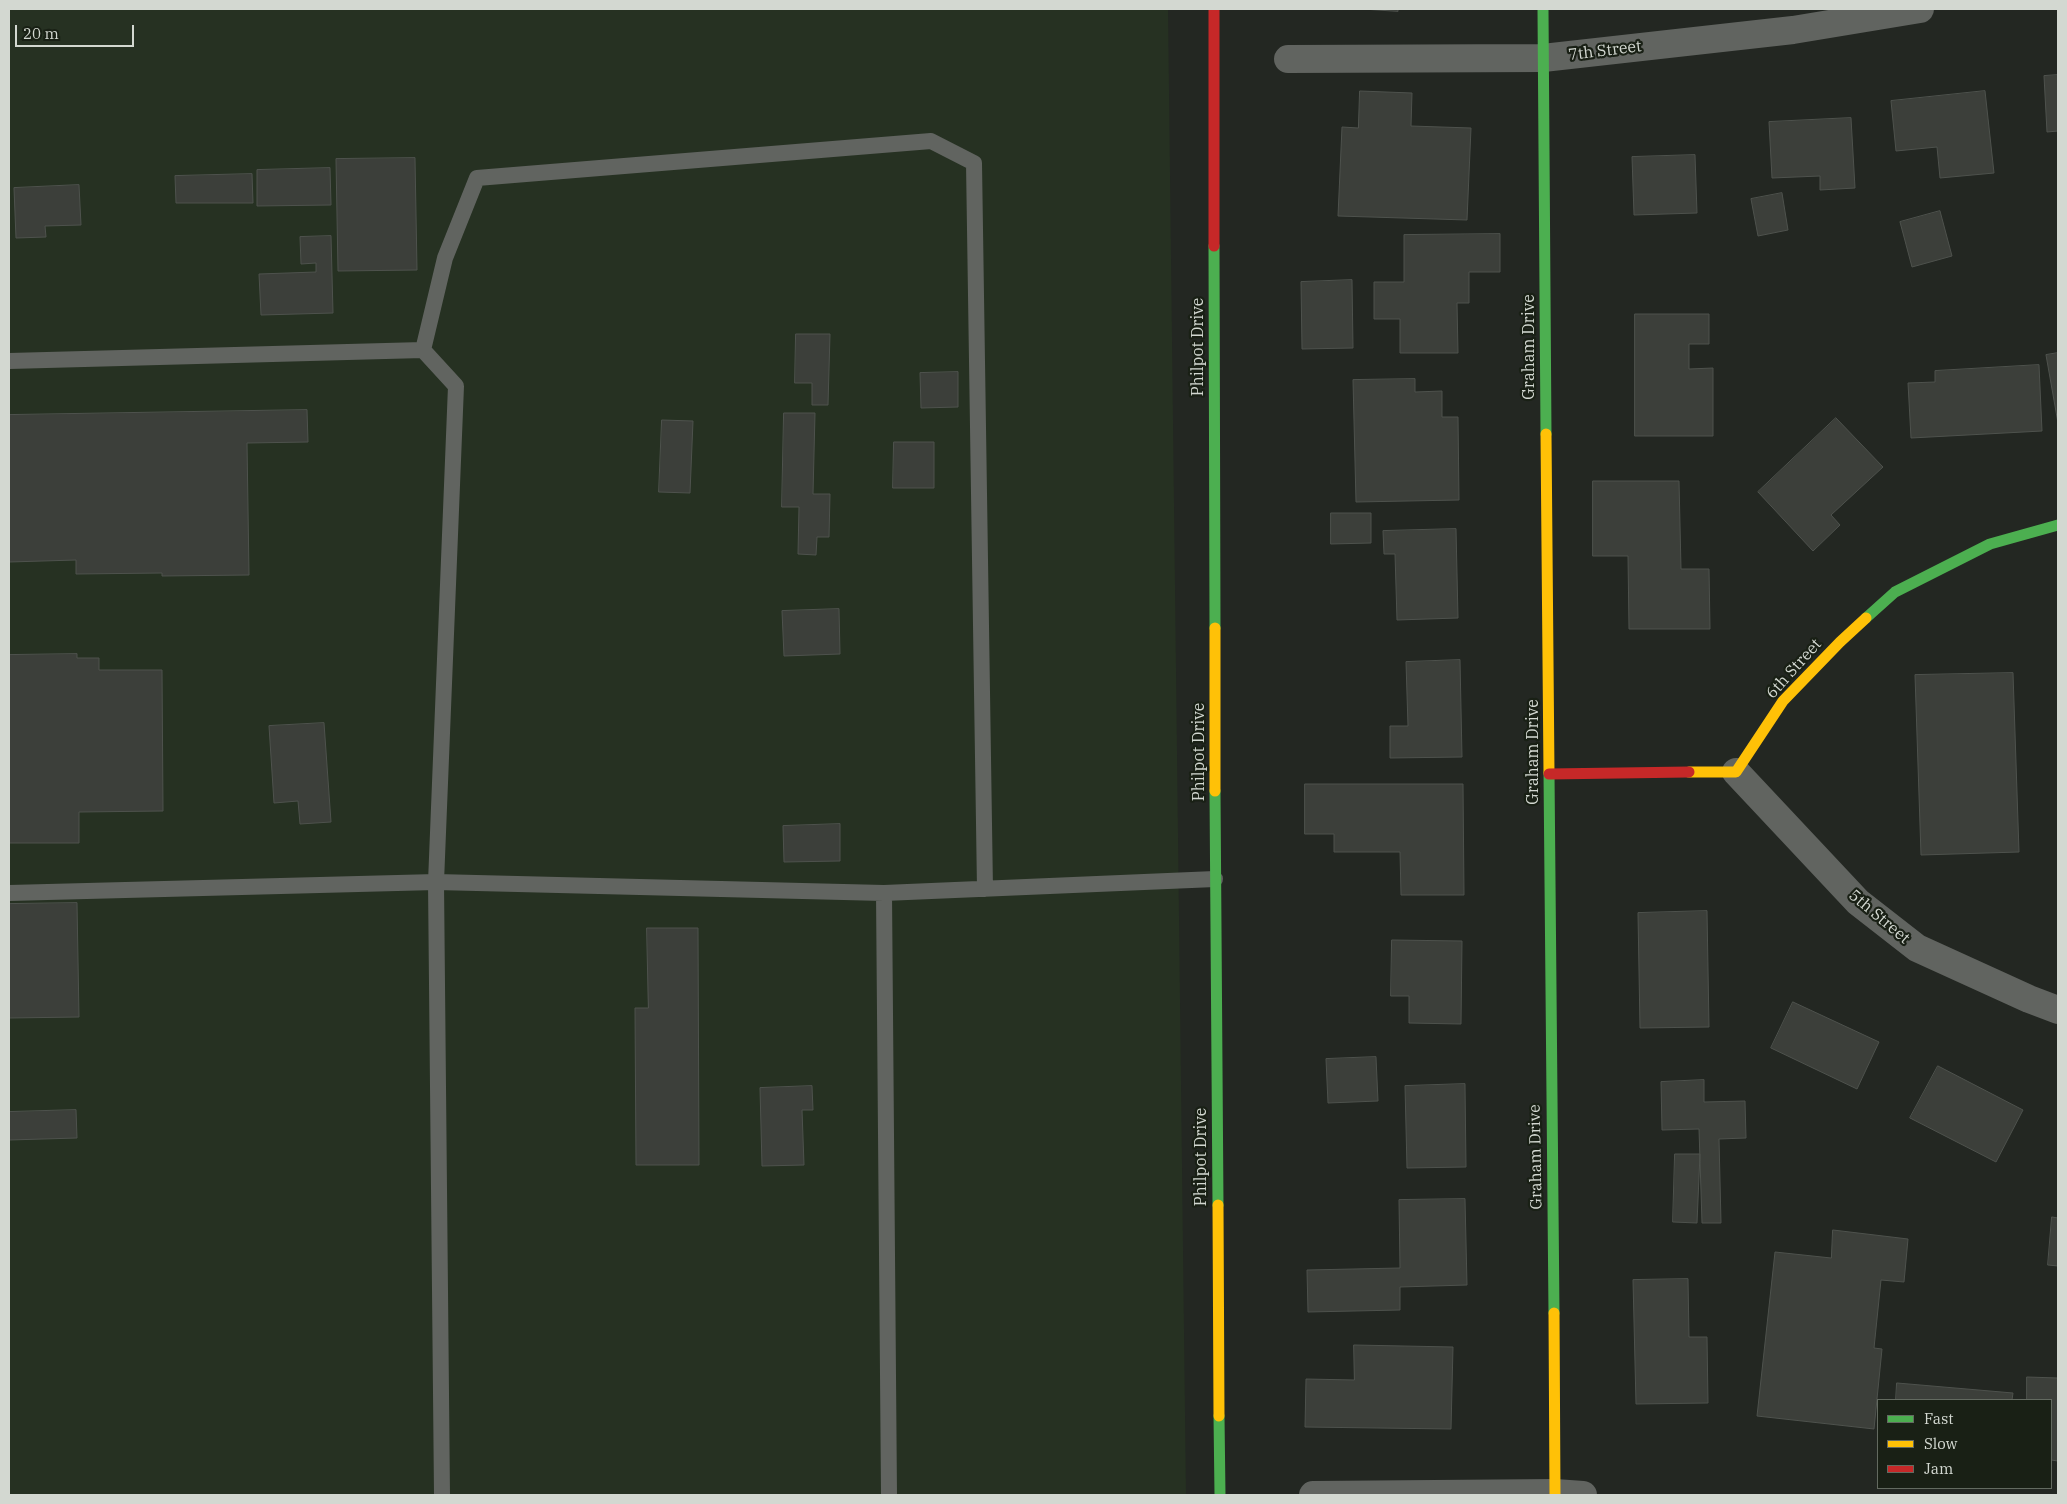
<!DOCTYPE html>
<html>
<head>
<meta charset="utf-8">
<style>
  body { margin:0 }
  #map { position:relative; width:2067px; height:1504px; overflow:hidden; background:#232722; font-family:"IBM Plex Serif",serif }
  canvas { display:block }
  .frame { position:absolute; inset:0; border:10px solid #d3d8d1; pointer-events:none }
  .legend { position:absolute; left:1877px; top:1399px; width:175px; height:90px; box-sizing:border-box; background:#192015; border:1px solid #636a60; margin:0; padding:6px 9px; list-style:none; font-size:15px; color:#d3d8d1 }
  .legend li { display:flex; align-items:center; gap:10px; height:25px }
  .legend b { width:25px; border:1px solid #636a60 }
  .scale { position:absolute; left:15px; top:25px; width:119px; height:22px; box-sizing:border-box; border:2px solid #d3d8d1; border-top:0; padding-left:6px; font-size:15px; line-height:18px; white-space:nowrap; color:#d3d8d1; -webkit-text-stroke:4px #192015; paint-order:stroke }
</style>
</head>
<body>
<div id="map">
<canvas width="2067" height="1504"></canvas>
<div class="frame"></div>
<ul class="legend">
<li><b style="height:6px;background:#4caf50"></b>Fast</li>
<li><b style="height:6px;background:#ffc107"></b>Slow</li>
<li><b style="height:6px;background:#c62828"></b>Jam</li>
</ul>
<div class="scale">20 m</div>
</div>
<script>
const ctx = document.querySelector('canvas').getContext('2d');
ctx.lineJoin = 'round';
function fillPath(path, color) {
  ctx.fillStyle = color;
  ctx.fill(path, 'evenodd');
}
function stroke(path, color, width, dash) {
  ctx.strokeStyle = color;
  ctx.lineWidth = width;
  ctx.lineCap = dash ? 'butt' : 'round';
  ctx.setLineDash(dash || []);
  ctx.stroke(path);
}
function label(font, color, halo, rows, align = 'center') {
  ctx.font = font + ' "IBM Plex Serif",serif';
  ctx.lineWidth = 4.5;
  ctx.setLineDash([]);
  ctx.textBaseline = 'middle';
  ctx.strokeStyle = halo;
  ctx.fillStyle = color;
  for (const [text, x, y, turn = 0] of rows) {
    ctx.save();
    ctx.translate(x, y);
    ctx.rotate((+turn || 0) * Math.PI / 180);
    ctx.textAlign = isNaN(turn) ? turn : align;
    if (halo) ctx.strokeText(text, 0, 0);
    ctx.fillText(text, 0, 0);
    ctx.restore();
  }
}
fillPath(new Path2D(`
  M9 9H1168L1186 1495H9Z`), '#263122');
const building = new Path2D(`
  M1363 9H1398V11Z
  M2058 75V131L2047 132 2044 76Z
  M1360 91 1412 93 1411 126 1471 128 1467 220 1338 216 1342 127 1358 128Z
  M1985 91 1994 173 1940 178 1937 147 1896 151 1891 101Z
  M1851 118 1855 188 1820 190V176L1772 178 1769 122Z
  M1695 155 1697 213 1634 215 1632 157Z
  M415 158 417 270 338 271 336 159Z
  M330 168 331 205 257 206V170Z
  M252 174 253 203H176L175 176Z
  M79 185 81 225 45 226 46 237 16 238 14 188Z
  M1782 193 1788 230 1758 236 1751 199Z
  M1940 211 1952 256 1912 267 1900 222Z
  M1500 234V272H1469V303H1457L1458 353H1400V319H1374V282H1404V235Z
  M331 236 333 313 261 315 259 274 316 272V263L301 264 300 237Z
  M1352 280 1353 348 1302 349 1301 282Z
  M1635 314H1709V344H1689V369L1713 368V436H1635Z
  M796 334H830L828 405H812V383H795Z
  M2058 353V423L2046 355Z
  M2039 365 2042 431 1911 438 1908 383 1935 382V371Z
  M958 372V407L921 408 920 373Z
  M1415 379V392L1442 391V417H1458L1459 500 1356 502 1353 380Z
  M307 410 308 442 247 443 249 575 162 576V573L76 574V560L9 562V415Z
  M784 413H815L813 494H830L829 537H817L816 555 798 554 799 507H782Z
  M1836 418 1883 467 1831 515 1840 525 1813 551 1758 492Z
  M662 420 693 421 690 493 659 492Z
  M894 442H934V488H893Z
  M1593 481H1679L1681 569H1709L1710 629H1629L1628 556H1593Z
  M1331 513H1371V543L1331 544Z
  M1456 529 1458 618 1397 620 1395 554H1384L1383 531Z
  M839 609 840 654 784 656 782 611Z
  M77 654V658H99V670H162L163 811 79 812V843H9V655Z
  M1460 660 1462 757 1390 758V726H1408L1406 662Z
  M2013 673 2019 852 1921 855 1915 675Z
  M324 723 331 822 300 824 298 801 274 803 269 726Z
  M1305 784H1463L1464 895H1401L1400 852H1334V834H1305Z
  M840 824V861L784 862 783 826Z
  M77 903 79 1017 9 1018V904Z
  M1707 911 1709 1027 1640 1028 1638 913Z
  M647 928H698L699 1165H636L635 1008H648Z
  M1392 940 1462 941 1461 1024 1409 1023V996H1391Z
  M1793 1002 1879 1042 1857 1089 1771 1048Z
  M1376 1057 1378 1101 1328 1103 1326 1059Z
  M1938 1066 2023 1110 1996 1162 1910 1118Z
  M1704 1080V1102L1745 1101 1746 1138 1719 1139 1721 1223H1702L1699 1129 1662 1130 1661 1082Z
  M1465 1084 1466 1167 1407 1168 1405 1086Z
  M812 1086 813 1110H802L804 1165 762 1166 760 1088Z
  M76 1110 77 1138 9 1140V1112Z
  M1675 1154H1700L1697 1223 1673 1222Z
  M1465 1199 1467 1285 1400 1287V1310L1308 1312 1307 1270 1400 1268 1399 1200Z
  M2052 1217 2058 1218V1266L2048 1265Z
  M1833 1230 1908 1239 1904 1282 1881 1280 1874 1348 1882 1349 1874 1429 1757 1416 1775 1252 1831 1258Z
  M1688 1279 1689 1337H1707L1708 1403 1636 1404 1633 1280Z
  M1354 1345 1453 1347 1451 1429 1305 1427 1306 1379 1354 1380Z
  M2027 1377 2058 1378V1461L2051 1460V1400H2027Z
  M1897 1383 2013 1393 2012 1400H1896Z`);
fillPath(building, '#3c3f3a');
stroke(building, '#4e524d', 1);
stroke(new Path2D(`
  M423 350 445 258 477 178 931 141 974 163 985 889
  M9 361 423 350 456 386 436 882 442 1495
  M9 893 436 882 884 893 1215 879
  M884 893 889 1495`), '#616460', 16);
stroke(new Path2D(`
  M1288 59 1543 58 1793 30 1920 9
  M1736 772 1858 902 1917 948 2029 999 2058 1010
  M1313 1495 1555 1493 1583 1495`), '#616460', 28);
stroke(new Path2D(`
  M1543 9 1546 434
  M1214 246 1215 628
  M1866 618 1895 592 1990 544 2058 525
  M1549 773 1554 1313
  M1215 791 1218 1205
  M1219 1416 1220 1495`), '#4caf50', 11);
stroke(new Path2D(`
  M1546 434 1549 773
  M1215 628V791
  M1689 772H1736L1783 701 1840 642 1866 618
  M1218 1205 1219 1416
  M1554 1313 1555 1495`), '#ffc107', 11);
stroke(new Path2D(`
  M1214 9V246
  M1549 774 1689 772`), '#c62828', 11);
label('16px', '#d3d8d1', '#192015', [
  ["7th Street",1605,51,-7],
  ["Philpot Drive",1198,347,-90],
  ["Graham Drive",1529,347,-90],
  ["6th Street",1794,669,-48],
  ["Philpot Drive",1199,752,-90],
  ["Graham Drive",1533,752,-90],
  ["5th Street",1879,917,40],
  ["Philpot Drive",1201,1157,-90],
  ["Graham Drive",1536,1157,-91]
]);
</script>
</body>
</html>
